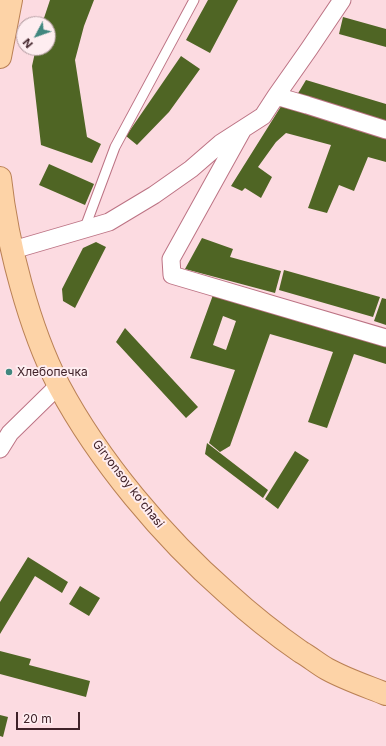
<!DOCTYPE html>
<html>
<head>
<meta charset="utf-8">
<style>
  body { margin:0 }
  #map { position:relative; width:386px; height:746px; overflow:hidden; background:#fcdbe1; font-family:Inter,sans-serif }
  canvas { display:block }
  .north { position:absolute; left:16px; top:16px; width:40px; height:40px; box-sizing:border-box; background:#feedf0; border:1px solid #b29ba0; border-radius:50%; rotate:229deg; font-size:11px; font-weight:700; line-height:16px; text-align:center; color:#3f2128 }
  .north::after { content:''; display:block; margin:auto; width:14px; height:18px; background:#41877f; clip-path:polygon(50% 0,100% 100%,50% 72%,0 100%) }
  .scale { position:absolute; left:16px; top:712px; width:64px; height:18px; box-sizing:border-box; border:2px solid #3f2128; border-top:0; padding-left:5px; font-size:12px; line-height:14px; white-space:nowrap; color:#3f2128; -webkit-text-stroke:3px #feedf0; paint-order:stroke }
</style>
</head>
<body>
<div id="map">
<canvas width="386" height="746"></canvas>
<div class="north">N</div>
<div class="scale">20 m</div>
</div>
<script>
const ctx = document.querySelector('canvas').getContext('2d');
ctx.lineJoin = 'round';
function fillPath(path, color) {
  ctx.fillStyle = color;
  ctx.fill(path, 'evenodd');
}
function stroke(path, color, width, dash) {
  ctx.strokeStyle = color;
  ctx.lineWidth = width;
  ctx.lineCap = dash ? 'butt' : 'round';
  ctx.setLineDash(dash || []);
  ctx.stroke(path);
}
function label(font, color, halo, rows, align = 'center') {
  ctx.font = font + ' Inter,sans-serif';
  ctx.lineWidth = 4;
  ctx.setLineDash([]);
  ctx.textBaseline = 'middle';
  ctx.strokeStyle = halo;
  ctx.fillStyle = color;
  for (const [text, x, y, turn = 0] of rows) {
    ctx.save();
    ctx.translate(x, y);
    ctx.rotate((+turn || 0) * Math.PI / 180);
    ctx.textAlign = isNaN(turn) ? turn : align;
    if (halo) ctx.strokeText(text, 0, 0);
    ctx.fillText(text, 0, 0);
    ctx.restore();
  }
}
fillPath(new Path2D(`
  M50 0H94L84 26 75 60 87 137 101 144 92 163 41 145 32 66 36 48H48V24H42Z
  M208 0H238L210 53 186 40Z
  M343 17 386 29V47L339 34Z
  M181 56 200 69 169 112 137 145 126 136Z
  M306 80 386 104V122L297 95Z
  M285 100 386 134V162L368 157 354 191 339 185 327 213 308 208 331 145 286 133 276 142 258 167 272 177 261 198 245 188 242 191 231 186Z
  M49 164 94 184 85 205 39 185Z
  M202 238 233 249 230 257 281 271 275 293 185 269Z
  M96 242 106 247 75 308 63 301 62 289 83 248Z
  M284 270 380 297 373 317 279 290Z
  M213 295 386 345V364L354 354 327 428 308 422 333 352 270 334 230 446 220 452 209 443 235 370 190 358ZM223 316 236 321 226 350 213 345Z
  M382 298 386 299V325L374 321Z
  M125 328 198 407 186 418 116 342Z
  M207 443 268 490 263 498 205 454Z
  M295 451 309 460 278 509 265 499Z
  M28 557 68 582 62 593 35 576 0 634V602Z
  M80 586 100 598 89 616 69 604Z
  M0 651 31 659 29 665 90 681 86 697 0 674Z
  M0 715 8 717 3 737 0 736Z`), '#4f6524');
const lane = new Path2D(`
  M84 230 115 147 194 0`);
const street = new Path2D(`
  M276 96 309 49 342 0
  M242 131 171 259 172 275 386 338
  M13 250 109 222 154 195 191 169 221 143 263 116 276 96 307 105 386 130
  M0 449 10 433 59 385`);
const primary = new Path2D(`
  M0 57 11 0
  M0 178C7 243 29 328 59 386 99 461 163 537 227 593 250 614 275 634 301 652 310 657 318 664 327 669 345 679 366 686 386 694`);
stroke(lane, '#bc7384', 11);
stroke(street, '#bc7384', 19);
stroke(primary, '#ba8155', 24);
stroke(lane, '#fff', 9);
stroke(street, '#fff', 17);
stroke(primary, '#fdd3a7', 22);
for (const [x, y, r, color] of [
  [9,372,4,"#41877f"]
]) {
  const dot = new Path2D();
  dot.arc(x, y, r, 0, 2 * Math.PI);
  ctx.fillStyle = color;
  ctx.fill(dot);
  stroke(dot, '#feedf0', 1.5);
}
label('12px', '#3f2128', '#feedf0', [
  ["Хлебопечка",17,372]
], 'left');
label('12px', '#3f2128', '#feedf0', [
  ["Girvonsoy koʻchasi",128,484,52]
]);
</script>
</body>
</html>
